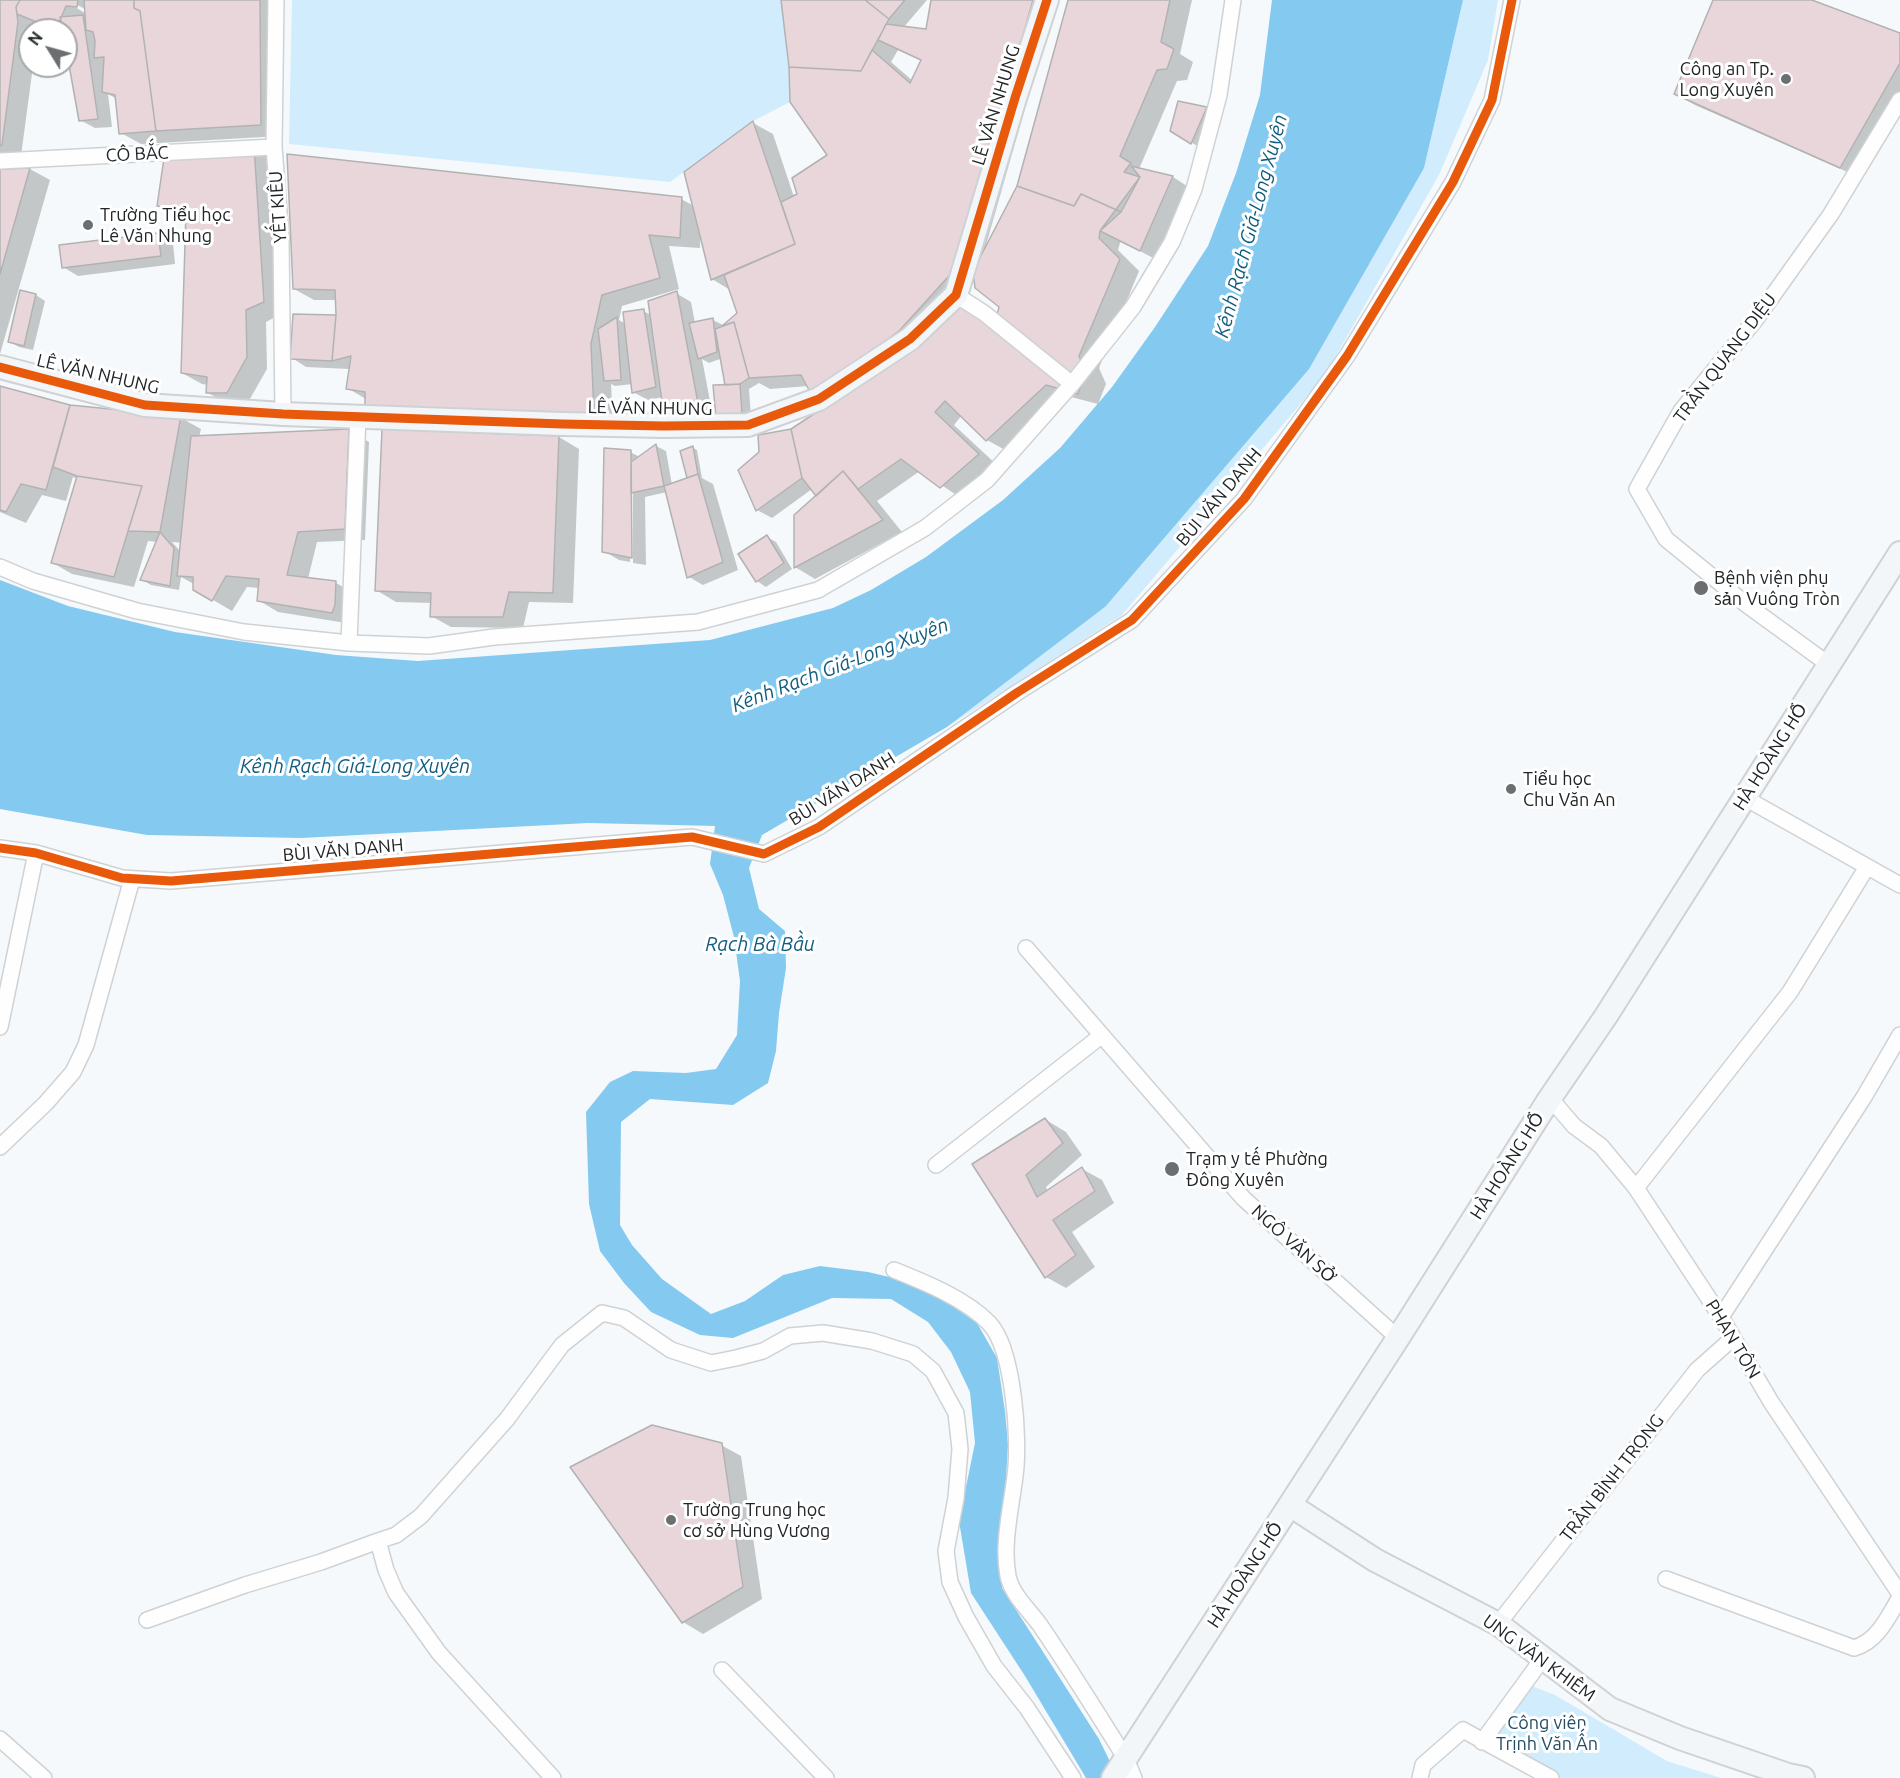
<!DOCTYPE html>
<html>
<head>
<meta charset="utf-8">
<style>
  body { margin:0 }
  #map { position:relative; width:1900px; height:1778px; overflow:hidden; background:#f6f9fb; font-family:Ubuntu,sans-serif }
  canvas { display:block }
  .north { position:absolute; left:18px; top:18px; width:60px; height:60px; box-sizing:border-box; background:#fff; border:2px solid #a6a8a9; border-radius:50%; rotate:307deg; font-size:16px; font-weight:700; line-height:24px; text-align:center; color:#212527 }
  .north::after { content:''; display:block; margin:auto; width:21px; height:27px; background:#6c6f71; clip-path:polygon(50% 0,100% 100%,50% 72%,0 100%) }
</style>
</head>
<body>
<div id="map">
<canvas width="1900" height="1778"></canvas>
<div class="north">N</div>
</div>
<script>
const ctx = document.querySelector('canvas').getContext('2d');
ctx.lineJoin = 'round';
function fillPath(path, color) {
  ctx.fillStyle = color;
  ctx.fill(path, 'evenodd');
}
function stroke(path, color, width, dash) {
  ctx.strokeStyle = color;
  ctx.lineWidth = width;
  ctx.lineCap = dash ? 'butt' : 'round';
  ctx.setLineDash(dash || []);
  ctx.stroke(path);
}
function label(font, color, halo, rows, align = 'center') {
  ctx.font = font + ' Ubuntu,sans-serif';
  ctx.lineWidth = 6;
  ctx.setLineDash([]);
  ctx.textBaseline = 'middle';
  ctx.strokeStyle = halo;
  ctx.fillStyle = color;
  for (const [text, x, y, turn = 0] of rows) {
    ctx.save();
    ctx.translate(x, y);
    ctx.rotate((+turn || 0) * Math.PI / 180);
    ctx.textAlign = isNaN(turn) ? turn : align;
    if (halo) ctx.strokeText(text, 0, 0);
    ctx.fillText(text, 0, 0);
    ctx.restore();
  }
}
fillPath(new Path2D(`
  M292 0H781L789 67 790 102 753 121 670 182 289 144Z
  M1463 0H1498L1488 60 1439 175 1325 375 1122 615 947 727 1105 607 1424 168Z
  M1527 1684 1555 1695 1667 1761 1721 1778H1551L1482 1742Z`), '#d0ecfd');
fillPath(new Path2D(`
  M1272 0H1463L1424 168 1309 369 1105 607 947 727 762 835 749 868 759 909 785 931 786 968 779 1013 776 1051 768 1083 733 1105 650 1099 621 1122 620 1225 632 1245 662 1279 711 1314 745 1301 783 1275 820 1266 868 1272 902 1280 945 1301 977 1323 997 1358 1005 1411 1008 1445 1002 1548V1588L1099 1739 1118 1778H1086L1025 1676 971 1593 959 1521 975 1443 970 1392 951 1352 928 1322 891 1299 832 1298 733 1338 700 1335 651 1312 624 1283 600 1251 589 1204 586 1112 610 1082 633 1071 686 1073 716 1069 737 1035 740 981 734 937 723 895 710 864 715 826 588 823 301 838 147 835 0 809V580L68 606 175 632 336 655 418 661 710 640 833 608 871 590 926 557 1003 500 1060 448 1112 387 1155 327 1208 246 1236 173 1260 95Z`), '#84c9f0');
fillPath(new Path2D(`
  M0 0H280L281 136 141 144 121 133 117 99 108 94 112 127 95 128 80 120 66 40V30H51L36 23 37 30H30V66H33L21 156 0 159ZM71 2 85 9V13L70 4Z
  M782 0H927L903 28 927 31 933 0H1056L986 245 988 246 1018 186 1070 0H1192L1180 54 1193 62 1187 80 1177 81 1139 169 1173 177 1187 186 1155 259 1121 241 1120 243 1118 250 1139 271 1099 368 1106 384 1098 404 1067 396 1007 451 987 440 962 415 954 425 998 466 961 498 920 471 877 501 902 532 815 579 795 567 796 516 818 496 812 489 772 518 757 510 791 430 832 403 809 386 770 389 759 383 749 389 751 418 727 422V386L720 359 709 363 702 359 715 427 663 397 648 400 633 392V384L615 386 611 384 613 424 366 399 347 388 349 369 306 367 292 358 338 316 337 300H314L294 289 681 199 694 206 753 123 773 134 794 197 829 156 791 66ZM898 50 922 61 913 81 891 62ZM700 236 712 279 730 290 739 313 723 328V325L713 320 695 323 691 302 676 293 651 315 643 311 626 324 619 320 622 306 679 289 669 246 700 248ZM976 280 1001 306 995 328 937 323Z
  M1715 0H1807L1900 34V109L1861 178 1695 105 1675 94Z
  M1180 103 1207 108 1216 114 1201 148 1171 131Z
  M254 146 274 158 283 313 266 322 267 369 247 404H228L208 393V385L202 384 182 373 187 218 179 217 159 205Z
  M30 169 50 180 0 354V171Z
  M158 234 173 243 175 264 78 276 63 267Z
  M22 292 36 295 45 301 33 350 19 347 10 342Z
  M0 387 70 406 181 418 201 429 199 437 349 430 369 442 365 540 317 542 308 579 336 583 356 594 352 624 278 612 258 600 260 588 247 587 232 611 194 589V584L181 577 179 590 151 585 142 580 158 542 148 541 134 587 72 574 53 563 78 479 73 477 66 501 42 495 26 523 0 512ZM172 542 182 543 181 552Z
  M559 437 579 449 573 603 529 602 523 628 451 627 431 616 432 603 396 602 376 590Z
  M656 446 666 451 672 485 690 479 693 448 697 450 702 478 713 484 738 570 703 585 689 577 667 492 645 497 646 565 633 563V491H630V562L619 560 604 551 630 452 640 457Z
  M767 537 776 542 792 569 766 587 757 581Z
  M1046 1120 1066 1132 1082 1155 1046 1187 1048 1192 1082 1169 1102 1180 1114 1203 1072 1232 1095 1267 1066 1288 1046 1277 974 1165Z
  M721 1445 741 1456 762 1599 703 1634 683 1622Z`), '#0003');
const building = new Path2D(`
  M0 0H20L16 7 18 22 2 145 0 146Z
  M20 0H78L77 7 66 6 56 30 17 14 16 7Z
  M84 0H134V8L140 11 156 131 119 134 115 95 102 92 104 57 94 58 95 41 93 32 86 30Z
  M134 0H260L261 125 156 131 140 11 134 8Z
  M781 0H865L889 19 861 71 789 67Z
  M865 0H905L889 19Z
  M931 0H1033L957 267 900 330 850 368 810 392 801 375 749 378 734 322 722 326 737 313 724 275 795 244 781 202 797 194 792 178 827 155 790 102 789 67 861 71 872 50 910 83 921 60 878 40 886 24 926 29Z
  M1068 0H1170L1161 42 1174 49 1167 69 1157 70 1120 156 1131 163 1124 172 1140 177 1121 212 1081 194 1074 206 1017 186Z
  M1713 0H1812L1900 33V63L1840 168 1674 94Z
  M83 15 98 119 79 121 66 48V30H63L60 17Z
  M1178 101 1207 107 1191 144 1170 131Z
  M753 121 795 244 711 280 684 172Z
  M254 145 264 302 246 310 247 357 227 393H206L207 377 181 373 186 211 157 206 164 158Z
  M287 154 682 197 680 238 649 235 660 278 602 295 591 344 594 413 365 407V392L346 389 351 356 332 361 336 315 335 290 293 289Z
  M1131 166 1173 176 1140 251 1100 231 1140 177Z
  M30 168 0 274V169Z
  M1017 186 1074 206 1081 194 1121 212 1100 231 1099 238 1120 259 1079 356 1086 372 1078 394 1046 385 986 441 945 401 935 412 979 454 940 488 901 459 858 489 843 471 816 496 802 478 791 429 873 375 959 305 994 327 999 307 975 288 973 271Z
  M158 233 161 256 62 268 59 245Z
  M20 290 36 294 24 346 8 342Z
  M677 291 701 419 664 416 648 301Z
  M644 309 656 387 632 393 623 312Z
  M293 314 336 315 332 361 290 359Z
  M617 317 621 380 604 381 598 329Z
  M713 318 717 352 698 359 689 323Z
  M734 322 749 378 740 384 725 385 715 329Z
  M740 384 742 413 716 418 713 385Z
  M0 386 70 405 46 490 21 484 6 512 0 510Z
  M70 405 181 416 160 532 128 531 142 486 77 476 53 467Z
  M349 429 345 529 298 532 287 575 336 581 335 605 332 613 257 601 259 579 226 576 212 601 193 590V577L177 576 191 436Z
  M382 429 559 436 553 593 509 592 503 617H430L431 593 375 591Z
  M791 429 802 478 756 511 738 470 759 452 758 435Z
  M656 444 664 486 631 493V462Z
  M693 446 698 474 687 478 680 451Z
  M604 448 631 450 632 558 602 552Z
  M843 471 883 520 794 568V515Z
  M698 474 723 562 687 578 664 486Z
  M77 476 142 486 114 577 51 563Z
  M160 532 174 548 170 586 140 580Z
  M767 535 784 563 756 582 738 554Z
  M1045 1118 1063 1143 1026 1175 1037 1197 1082 1167 1095 1191 1053 1220 1076 1255 1045 1278 972 1164Z
  M652 1425 722 1443 743 1587 682 1623 570 1467Z`);
fillPath(building, '#e8d6da');
stroke(building, '#b2b2b3', 1.5);
const street = new Path2D(`
  M276 0 274 147 281 238 283 414
  M0 161 274 147
  M956 295 984 313 1072 384
  M0 567 33 581 137 611 244 632 349 643 429 646 494 637 698 622 818 590 925 528 987 480 1072 384 1133 307 1172 242 1194 189 1219 95 1233 0
  M349 643 358 416
  M1828 664 1747 605 1666 539 1637 489 1681 411 1756 319 1831 214 1900 100
  M1745 798 1900 885
  M0 848 36 853 122 878 171 881 692 837 764 854 819 827 1018 692 1132 620 1244 499 1347 356 1453 182 1492 100 1512 0
  M1026 948 1243 1198 1398 1338
  M0 1027 36 853
  M1550 1098 1574 1126 1601 1146 1636 1188 1721 1317 1771 1402 1900 1594
  M0 1147 46 1103 73 1072 86 1045 132 879
  M936 1165 1101 1036
  M1636 1188 1790 992 1867 867
  M894 1270C924 1282 966 1299 989 1323 1014 1349 1020 1441 1015 1476 1011 1509 1002 1544 1008 1576 1012 1595 1029 1610 1040 1625 1070 1669 1098 1714 1126 1759L1134 1778
  M1721 1317 1864 1097 1900 1035
  M378 1541 396 1535 421 1516 507 1419 562 1345 602 1313 624 1318 671 1350 711 1363 736 1358 763 1351 790 1336 823 1333 872 1341 913 1354 933 1371 956 1413 960 1449 956 1498 946 1551 950 1582 966 1617 994 1666 1027 1708 1073 1778
  M1666 1579 1854 1648C1878 1641 1888 1617 1900 1597
  M147 1620 245 1585 321 1562 378 1541 386 1570 396 1593 439 1653 553 1778
  M1498 1624 1697 1370 1733 1338
  M722 1670 826 1778
  M0 1739 44 1778
  M1482 1742 1543 1658
  M1420 1778 1423 1765 1463 1730 1551 1778`);
const secondary = new Path2D(`
  M0 367 145 405 283 414 562 424 664 426 748 425 819 399 910 339 956 295 1015 98 1047 0
  M1290 1505 1375 1560 1498 1624 1610 1709 1680 1738 1788 1775 1803 1778
  M1113 1778 1398 1338 1550 1098 1606 1016 1900 553`);
stroke(street, '#cfd2d4', 18);
stroke(secondary, '#cfd2d4', 26);
stroke(street, '#fefefe', 15);
stroke(secondary, '#f2f6f8', 22);
stroke(new Path2D(`
  M0 367 145 405 283 414 562 424 664 426 748 425 819 399 910 339 956 295 1015 98 1047 0
  M0 848 36 853 122 878 171 881 692 837 764 854 819 827 1018 692 1132 620 1244 499 1347 356 1453 182 1492 100 1512 0`), '#e8590c', 9);
for (const [x, y, r, color] of [
  [1786,79,6,"#6c6f71"],
  [88,225,6,"#6c6f71"],
  [1701,588,8,"#6c6f71"],
  [1511,789,6,"#6c6f71"],
  [1172,1169,8,"#6c6f71"],
  [671,1520,6,"#6c6f71"]
]) {
  const dot = new Path2D();
  dot.arc(x, y, r, 0, 2 * Math.PI);
  ctx.fillStyle = color;
  ctx.fill(dot);
  stroke(dot, '#fff', 2);
}
label('18px', '#212527', '#fff', [
  ["Công an Tp.",1774,69,"right"],
  ["Long Xuyên",1774,90,"right"],
  ["Trường Tiểu học",100,215],
  ["Lê Văn Nhung",100,236],
  ["Bệnh viện phụ",1714,578],
  ["sản Vuông Tròn",1714,599],
  ["Tiểu học",1523,779],
  ["Chu Văn An",1523,800],
  ["Trạm y tế Phường",1186,1159],
  ["Đông Xuyên",1186,1180],
  ["Trường Trung học",683,1510],
  ["cơ sở Hùng Vương",683,1531]
], 'left');
label('18px', '#212527', '#fff', [
  ["LÊ VĂN NHUNG",996,105,-73],
  ["CÔ BẮC",137,154,-3],
  ["YẾT KIÊU",278,207,-94],
  ["TRẦN QUANG DIỆU",1725,358,-53],
  ["LÊ VĂN NHUNG",98,374,13],
  ["LÊ VĂN NHUNG",650,408,1],
  ["BÙI VĂN DANH",1219,497,-50],
  ["HÀ HOÀNG HỔ",1770,757,-58],
  ["BÙI VĂN DANH",842,789,-32],
  ["BÙI VĂN DANH",343,850,-5],
  ["HÀ HOÀNG HỔ",1507,1166,-58],
  ["NGÔ VĂN SỞ",1294,1244,42],
  ["PHAN TÔN",1733,1339,59],
  ["TRẦN BÌNH TRỌNG",1612,1478,-52],
  ["HÀ HOÀNG HỔ",1245,1575,-57],
  ["UNG VĂN KHIÊM",1539,1658,36]
]);
label('18px', '#244d64', '#fff', [
  ["Công viên",1547,1723],
  ["Trịnh Văn Ấn",1547,1744]
]);
label('italic 20px', '#115d81', '#fff', [
  ["Kênh Rạch Giá-Long Xuyên",1251,226,-75],
  ["Kênh Rạch Giá-Long Xuyên",840,665,-21],
  ["Kênh Rạch Giá-Long Xuyên",355,766],
  ["Rạch Bà Bầu",760,944]
]);
</script>
</body>
</html>
